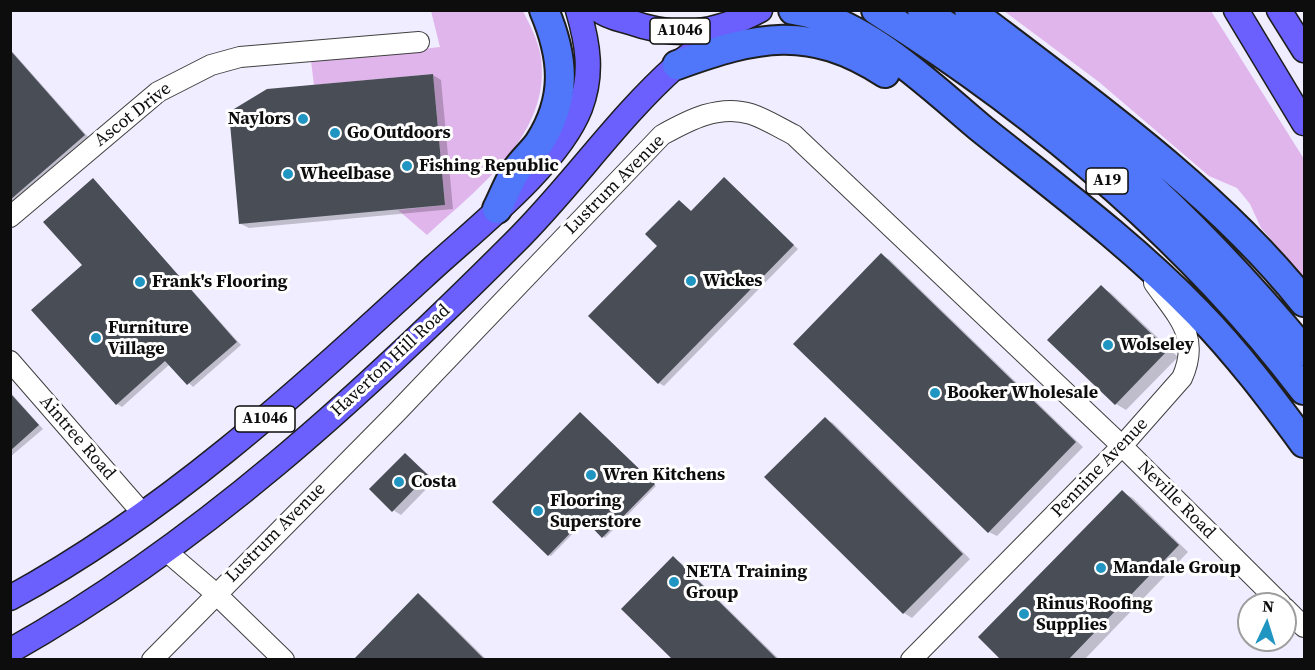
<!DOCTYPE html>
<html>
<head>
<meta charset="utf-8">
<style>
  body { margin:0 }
  #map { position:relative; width:1315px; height:670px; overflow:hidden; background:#efedff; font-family:"Source Serif 4",serif }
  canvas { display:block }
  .frame { position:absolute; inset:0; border:12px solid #0d0d0d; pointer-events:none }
  .north { position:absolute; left:1237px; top:592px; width:60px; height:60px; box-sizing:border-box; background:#fff; border:2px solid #9e9e9e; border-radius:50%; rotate:4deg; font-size:16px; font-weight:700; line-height:24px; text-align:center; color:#0d0d0d }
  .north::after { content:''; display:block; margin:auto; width:21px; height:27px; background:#2095c2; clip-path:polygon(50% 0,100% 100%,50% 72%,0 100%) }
</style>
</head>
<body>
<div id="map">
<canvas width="1315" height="670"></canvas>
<div class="frame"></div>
<div class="north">N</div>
</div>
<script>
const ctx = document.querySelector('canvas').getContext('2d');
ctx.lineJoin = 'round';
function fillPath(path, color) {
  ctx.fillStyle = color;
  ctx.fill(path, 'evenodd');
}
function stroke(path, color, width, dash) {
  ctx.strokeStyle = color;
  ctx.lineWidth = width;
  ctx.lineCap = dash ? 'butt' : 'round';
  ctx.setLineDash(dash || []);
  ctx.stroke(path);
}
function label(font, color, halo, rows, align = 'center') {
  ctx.font = font + ' "Source Serif 4",serif';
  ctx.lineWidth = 6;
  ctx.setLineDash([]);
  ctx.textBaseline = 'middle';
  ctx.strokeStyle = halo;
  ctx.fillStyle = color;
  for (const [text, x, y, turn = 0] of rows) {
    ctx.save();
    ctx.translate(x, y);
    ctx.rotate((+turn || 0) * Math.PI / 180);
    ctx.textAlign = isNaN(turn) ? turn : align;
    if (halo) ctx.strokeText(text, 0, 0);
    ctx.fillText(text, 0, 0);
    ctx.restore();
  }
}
fillPath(new Path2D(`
  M431 11H523C530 25 539 42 541 58 551 135 477 189 427 235L398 210 445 205 433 74 314 85 311 61 440 47Z
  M1004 11H1211L1304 159V278L1261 228 1250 204 1237 188 1209 176 1099 82Z`), '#e0b5eb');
fillPath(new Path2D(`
  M10 49 89 138 10 207Z
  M433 75 441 80 453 209 249 228 241 224Z
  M725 178 798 249 664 386 659 383V246L679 201 692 212Z
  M93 180 241 345 193 387 170 364 122 407 117 404 84 266Z
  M881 255 889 259 1083 447 997 536 989 532Z
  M1101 287 1111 293 1178 357 1126 410 1116 404Z
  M10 392 43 429 10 457Z
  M582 415 656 486 605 538 586 520 551 556 549 555Z
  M825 419 833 423 970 559 912 618 904 613Z
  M405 455 435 480 401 515 393 510Z
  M1122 492 1133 498 1188 552 1084 660H1003Z
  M673 558 681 563 780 660H676Z
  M418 595 426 600 487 660H355Z`), '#0003');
fillPath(new Path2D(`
  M10 50 85 135 10 200Z
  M433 74 445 205 239 224 229 112 267 89Z
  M724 177 794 245 658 384 588 316 657 246 645 234 679 200 691 211Z
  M93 178 237 342 187 385 165 361 116 405 31 310 82 265 43 222Z
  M881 253 1076 442 988 533 793 344Z
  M1101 285 1168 350 1115 405 1047 340Z
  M10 393 39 425 10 451Z
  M580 412 655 484 602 538 584 519 548 556 492 502Z
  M825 417 963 554 903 614 764 477Z
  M405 453 428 475 392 512 369 489Z
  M1122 490 1179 545 1068 660H1001L978 637Z
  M673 556 778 660H673L621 609Z
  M418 593 485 660H353Z`), '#494d56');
const minor = new Path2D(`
  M10 217 158 92 211 65 240 57 419 42
  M10 361 144 515
  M166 551 215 593 284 660
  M1285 608 1304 627
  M152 660 397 412 662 135C689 120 719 104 751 114 766 119 780 128 794 135L1122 446 1281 604
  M911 660 1122 446 1182 378C1201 336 1177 316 1154 283`);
const major = new Path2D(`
  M599 10C608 17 620 19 630 22 678 39 715 34 760 10
  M1236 10 1304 123
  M1279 10 1304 50
  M10 598C170 511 301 389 434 267 479 226 558 164 580 108 593 74 588 44 578 10
  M10 651C200 544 361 396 514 243 571 187 617 118 677 65 694 51 714 38 732 25`);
const highway = new Path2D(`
  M793 10C865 20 930 86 983 130 1057 189 1132 245 1198 313 1237 353 1271 398 1304 443
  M876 10C1039 113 1187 237 1304 390
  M922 10C1068 102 1195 219 1304 351
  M969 10C1082 96 1217 192 1304 302
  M677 65C757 36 809 24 885 73
  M497 209C503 197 508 184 515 172 522 161 532 153 539 143 568 98 564 57 544 10`);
stroke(minor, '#404040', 22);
stroke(major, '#1e1e1e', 27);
stroke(highway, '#1e1e1e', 32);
stroke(minor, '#fff', 20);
stroke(major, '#6b5ffd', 24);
stroke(highway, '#5076f9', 28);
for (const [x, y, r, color] of [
  [303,119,6,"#2095c2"],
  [335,133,6,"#2095c2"],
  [407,166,6,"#2095c2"],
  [288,174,6,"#2095c2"],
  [691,281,6,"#2095c2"],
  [140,282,6,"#2095c2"],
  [96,338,6,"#2095c2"],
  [1108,345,6,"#2095c2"],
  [935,393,6,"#2095c2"],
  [591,475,6,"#2095c2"],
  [399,482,6,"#2095c2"],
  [538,511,6,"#2095c2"],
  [1101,568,6,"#2095c2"],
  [674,582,6,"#2095c2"],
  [1024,614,6,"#2095c2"]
]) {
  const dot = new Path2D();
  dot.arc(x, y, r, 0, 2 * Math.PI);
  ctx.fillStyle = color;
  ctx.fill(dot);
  stroke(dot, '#fff', 2);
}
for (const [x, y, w] of [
  [680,31,60],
  [1107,181,42],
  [265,419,60]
]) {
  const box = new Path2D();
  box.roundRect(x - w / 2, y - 13, w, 26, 4.5);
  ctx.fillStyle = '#fff';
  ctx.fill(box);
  stroke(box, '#0d0d0d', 1.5);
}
label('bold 16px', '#0d0d0d', null, [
  ["A1046",680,31],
  ["A19",1107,181],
  ["A1046",265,419]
]);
label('18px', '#0d0d0d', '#fff', [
  ["Ascot Drive",133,115,-38],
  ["Lustrum Avenue",615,185,-45],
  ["Haverton Hill Road",391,361,-43],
  ["Aintree Road",77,438,49],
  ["Pennine Avenue",1100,468,-46],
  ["Neville Road",1176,500,45],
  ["Lustrum Avenue",276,533,-45]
]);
label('bold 18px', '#0d0d0d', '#fff', [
  ["Naylors",291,119,"right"],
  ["Go Outdoors",347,133],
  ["Fishing Republic",419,166],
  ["Wheelbase",300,174],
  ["Wickes",703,281],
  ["Frank's Flooring",152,282],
  ["Furniture",108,328],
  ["Village",108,349],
  ["Wolseley",1120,345],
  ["Booker Wholesale",947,393],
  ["Wren Kitchens",603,475],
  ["Costa",411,482],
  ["Flooring",550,501],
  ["Superstore",550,522],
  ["Mandale Group",1113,568],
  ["NETA Training",686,572],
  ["Group",686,593],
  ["Rinus Roofing",1036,604],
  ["Supplies",1036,625]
], 'left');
</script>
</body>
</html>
